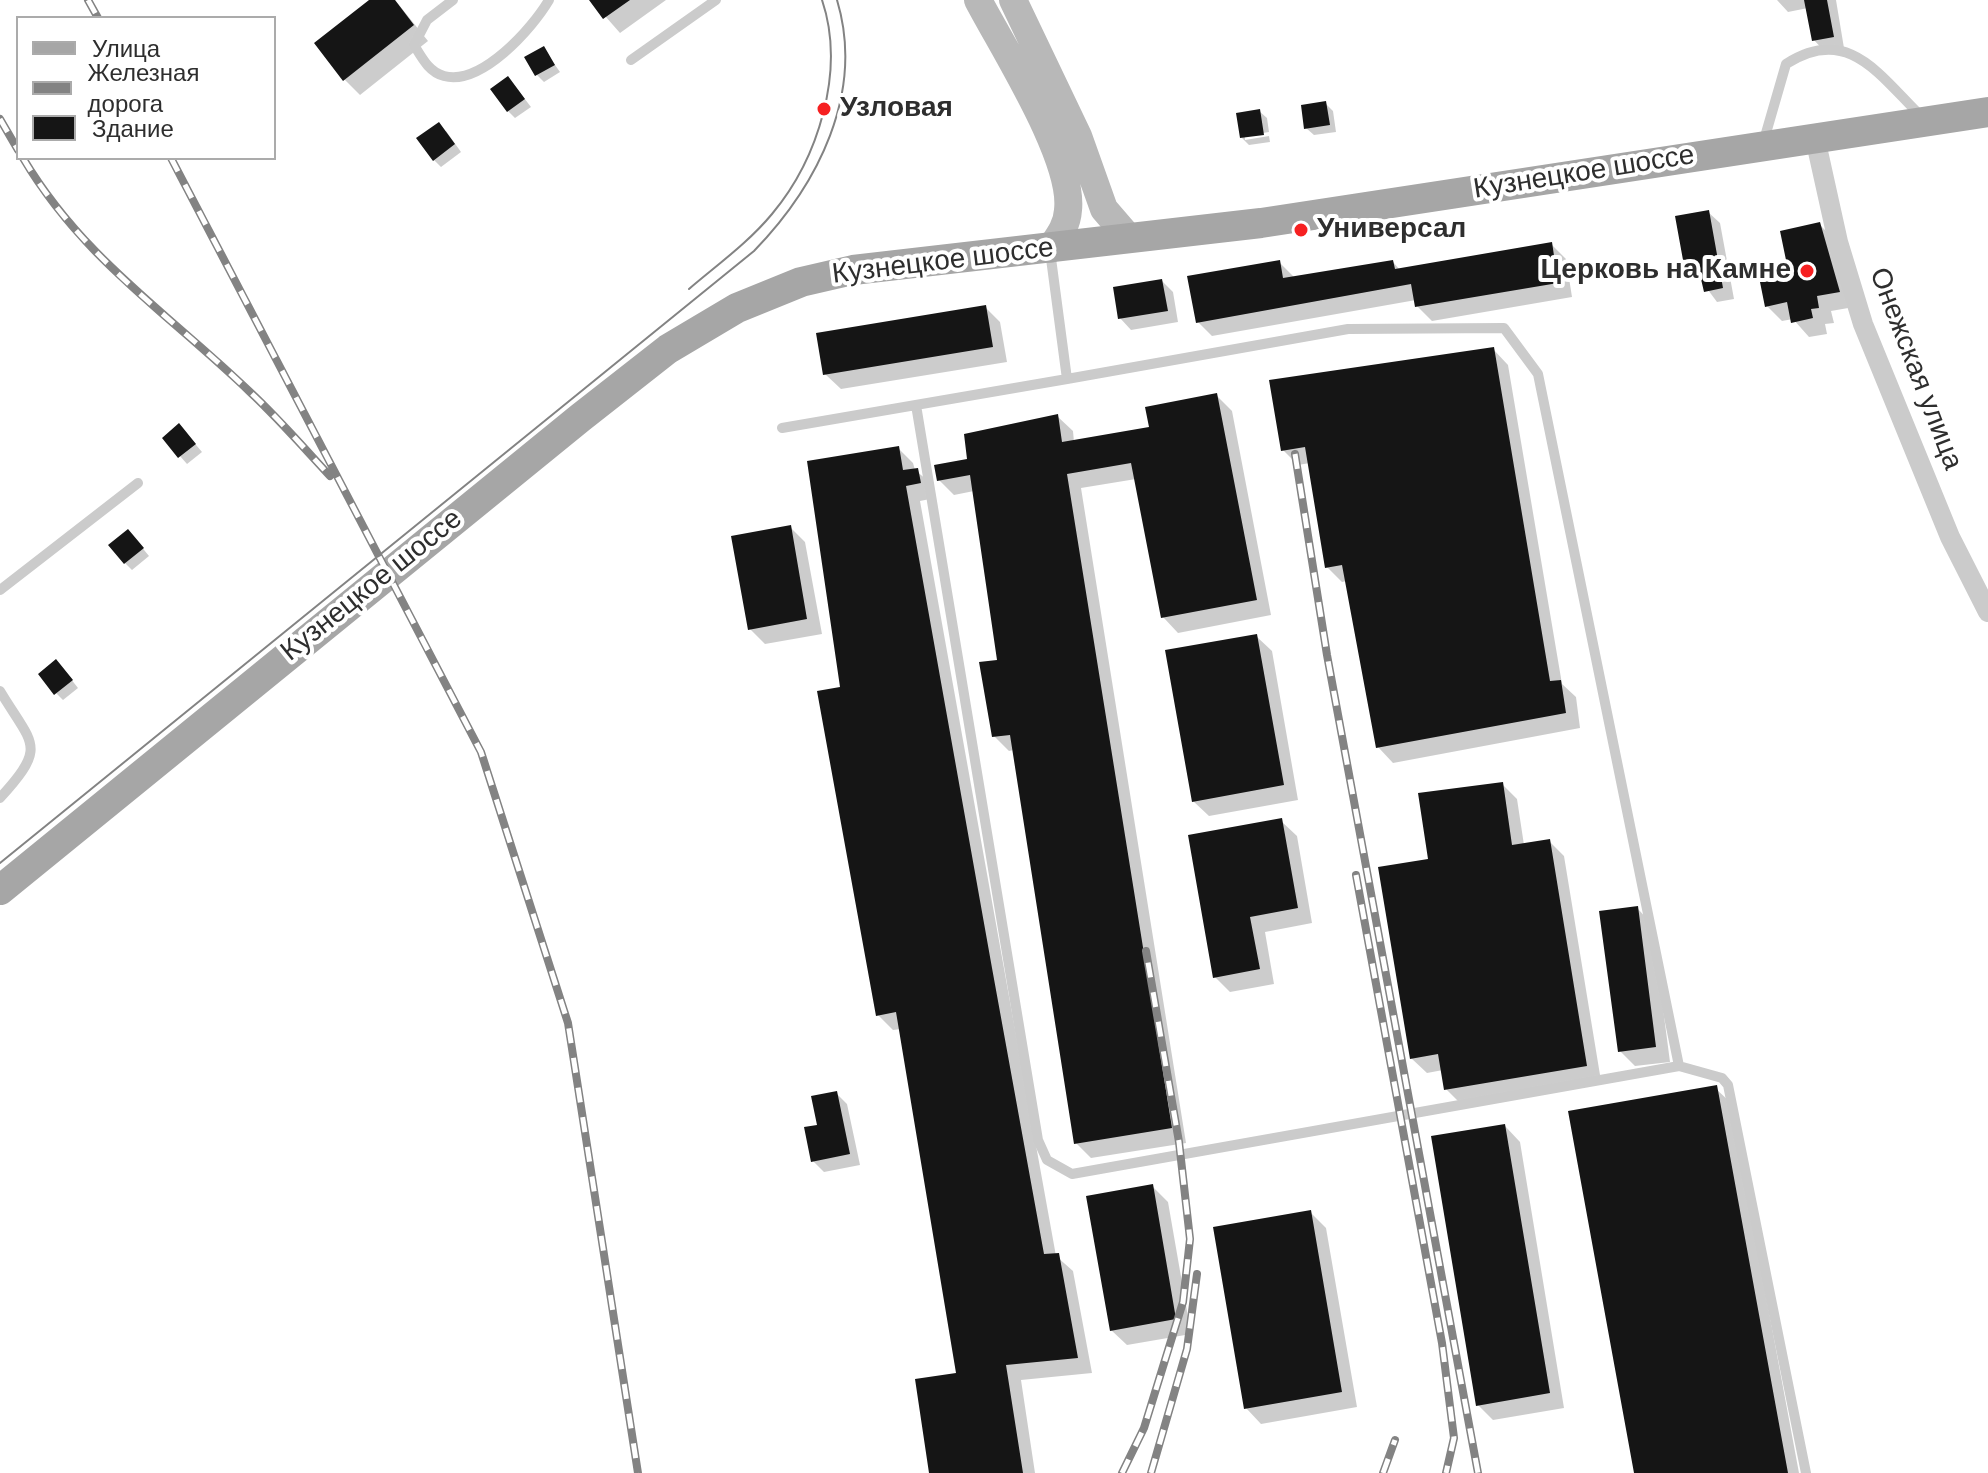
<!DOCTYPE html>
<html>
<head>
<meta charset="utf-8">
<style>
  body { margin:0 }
  #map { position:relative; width:1988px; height:1473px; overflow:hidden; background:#fff; font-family:"DM Sans",sans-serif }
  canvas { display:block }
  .legend { position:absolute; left:16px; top:16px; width:260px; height:144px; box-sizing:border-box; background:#fff; border:2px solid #ababab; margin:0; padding:10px 14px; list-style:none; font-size:24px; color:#2e2e2e }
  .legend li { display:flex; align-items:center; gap:16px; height:40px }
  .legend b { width:40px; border:2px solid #ababab }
</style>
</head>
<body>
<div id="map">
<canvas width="1988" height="1473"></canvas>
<ul class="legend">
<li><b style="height:10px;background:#a6a6a6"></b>Улица</li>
<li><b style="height:10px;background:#838383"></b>Железная дорога</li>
<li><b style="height:22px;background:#151515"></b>Здание</li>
</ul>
</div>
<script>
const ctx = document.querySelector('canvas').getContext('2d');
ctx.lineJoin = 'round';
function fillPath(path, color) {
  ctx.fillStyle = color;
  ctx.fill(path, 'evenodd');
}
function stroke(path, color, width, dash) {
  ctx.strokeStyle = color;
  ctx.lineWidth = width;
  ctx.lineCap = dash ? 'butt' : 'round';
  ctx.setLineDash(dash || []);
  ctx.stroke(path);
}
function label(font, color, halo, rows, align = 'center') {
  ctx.font = font + ' "DM Sans",sans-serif';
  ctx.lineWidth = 8;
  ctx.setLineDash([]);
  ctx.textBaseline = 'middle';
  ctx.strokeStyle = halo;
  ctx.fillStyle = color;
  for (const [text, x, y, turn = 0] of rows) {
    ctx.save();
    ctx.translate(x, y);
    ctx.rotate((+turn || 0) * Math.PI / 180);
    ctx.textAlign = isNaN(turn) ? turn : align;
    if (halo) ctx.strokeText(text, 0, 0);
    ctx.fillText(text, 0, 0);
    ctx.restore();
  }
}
fillPath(new Path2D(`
  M372 0H395L428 41 360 95 344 79Z
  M591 0H666L620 33Z
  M1777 0H1836L1844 48 1825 52 1814 40 1808 8 1788 12Z
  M543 48 560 72 544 82 537 75Z
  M514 85 531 107 515 118 508 111Z
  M1326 104 1333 111 1336 132 1314 135 1306 128Z
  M1259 111 1267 118 1269 132 1245 136V140L1269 136 1270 142 1249 145 1242 138Z
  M446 131 461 152 441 167 434 160Z
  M1708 212 1720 223 1734 299 1717 302 1685 259Z
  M1820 225 1835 240 1854 307 1831 311 1834 323 1825 324 1827 334 1809 337 1793 319 1782 321 1767 306 1789 262Z
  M1551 244 1566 259 1572 297 1432 321 1417 306 1416 300 1212 336 1198 322 1279 262 1294 277 1393 262 1400 270Z
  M1162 281 1173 292 1178 322 1131 330 1120 318Z
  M985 307 1000 322 1007 362 841 389 825 374Z
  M1493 349 1508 365 1562 684 1576 697 1580 728 1393 763 1378 747 1347 581 1342 582 1327 567 1310 463 1298 465 1283 450Z
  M1216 395 1232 411 1271 615 1178 633 1163 617 1136 479 1081 488 1186 1143 1091 1158 1076 1143 1014 750 1009 751 994 736 999 661 974 491 954 495 939 480 1057 416 1073 431 1074 442 1151 429Z
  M186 433 202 452 187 464 164 438Z
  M898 448 913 463 915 470 933 485 935 498 920 501 1007 985 1056 1256 1073 1271 1092 1373 1021 1380 1035 1473H931L959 1375 901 1029 893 1030 878 1015 843 688Z
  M790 527 805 542 822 634 765 644 750 629Z
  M135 539 149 556 132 570 125 563Z
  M1256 636 1272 651 1298 800 1209 816 1193 801Z
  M63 669 78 688 63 700 56 693Z
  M1502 784 1517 799 1524 845 1549 841 1564 856 1601 1081 1461 1104 1446 1089 1443 1070 1427 1073 1411 1058 1430 861Z
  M1281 821 1297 836 1312 923 1265 932 1274 984 1230 992 1215 977Z
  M1637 908 1652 924 1670 1062 1635 1066 1620 1051Z
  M1714 1087 1730 1102 1799 1473H1636Z
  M836 1093 847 1104 860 1165 824 1172 813 1161 819 1126Z
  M1505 1126 1520 1142 1564 1408 1493 1420 1478 1405Z
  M1153 1187 1168 1202 1191 1334 1127 1345 1111 1330Z
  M1310 1212 1326 1228 1357 1407 1261 1424 1246 1408Z`), '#0003');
fillPath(new Path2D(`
  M369 0H395L414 25 343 81 314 43Z
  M589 0H630L603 19Z
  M1804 0H1827L1834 37 1812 41Z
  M544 46 555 65 535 76 524 57Z
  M508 76 525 99 507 112 490 89Z
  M1326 101 1330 125 1304 129 1301 105Z
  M1260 109 1264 135 1240 138 1236 113Z
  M439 122 455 144 433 161 416 138Z
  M1709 210 1723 288 1704 292 1701 279 1695 280 1691 259 1683 260 1675 216Z
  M1820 222 1840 292 1817 296 1819 308 1811 309 1813 318 1791 323 1787 302 1765 307 1760 282 1778 279 1774 263 1786 260 1780 231Z
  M1552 242 1558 283 1415 307 1411 284 1196 323 1187 276 1280 260 1283 278 1393 260 1395 269Z
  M1162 279 1168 311 1118 319 1113 287Z
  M986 305 993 347 823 375 816 333Z
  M1494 347 1550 681 1561 680 1566 713 1376 748 1342 565 1325 568 1305 447 1281 451 1269 380Z
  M1217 393 1257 600 1161 618 1131 463 1067 474 1172 1128 1074 1144 1010 735 992 737 979 662 997 660 970 475 937 481 934 465 967 459 964 434 1058 414 1062 442 1149 427 1145 407Z
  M179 423 196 444 178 458 162 438Z
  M899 446 903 470 918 468 921 483 906 486 992 968 1044 1254 1059 1253 1078 1358 1006 1365 1023 1473H929L915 1379 956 1373 896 1012 876 1016 817 691 840 687 807 461Z
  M791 525 807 619 748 630 731 536Z
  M128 529 144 548 124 564 108 545Z
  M1257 634 1284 785 1192 802 1165 650Z
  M56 659 73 680 54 695 38 674Z
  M1503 782 1512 845 1550 839 1587 1066 1444 1090 1438 1054 1410 1059 1378 867 1428 859 1418 793Z
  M1282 818 1298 908 1250 917 1260 969 1213 978 1188 835Z
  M1638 906 1656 1047 1618 1052 1599 911Z
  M1717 1085 1788 1473H1634L1568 1111Z
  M837 1091 850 1154 811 1162 804 1127 817 1125 811 1096Z
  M1505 1124 1550 1393 1476 1406 1431 1136Z
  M1153 1184 1176 1319 1110 1331 1086 1196Z
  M1311 1210 1342 1392 1244 1409 1213 1227Z`), '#151515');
stroke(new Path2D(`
  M453 0 427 20 414 45C422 58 429 72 444 76 481 86 532 29 549 0
  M631 60 716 0
  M1764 140 1786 64C1848 24 1879 75 1921 116
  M916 405 1038 1140 1047 1160 1072 1174 1679 1066 1538 374 1504 328 1348 329 1067 379
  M782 428 1067 379 1050 251
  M0 590 138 483
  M0 691C33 746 48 745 0 798
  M1679 1066 1722 1078 1728 1085 1806 1473`), '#cbcbcb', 10);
stroke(new Path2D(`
  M1815 138 1838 242 1863 324 1950 537 1988 612`), '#cbcbcb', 20);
stroke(new Path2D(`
  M978 0C1003 48 1074 158 1068 210 1067 226 1059 236 1050 249
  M1013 0 1078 136 1104 209 1129 238`), '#b8b8b8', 28);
stroke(new Path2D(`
  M0 890 580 418 668 349 737 308 801 282 853 270 1261 223 1988 112`), '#a6a6a6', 30);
stroke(new Path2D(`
  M689 289C717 265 748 243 772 214 818 159 846 71 822 0
  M0 863 754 251C818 185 865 93 837 0`), '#838383', 2);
const rail = new Path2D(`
  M88 0 98 18
  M0 119 18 150
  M23 158C83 259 168 313 250 392 278 418 304 448 330 476
  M171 158 481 752 568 1023 638 1473
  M1295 454 1327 655 1478 1473
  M1356 875 1442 1343 1454 1438 1446 1473
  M1122 1473 1144 1428 1183 1302 1190 1239 1179 1142 1146 951
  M1151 1473 1187 1349 1197 1274
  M1383 1473 1395 1440`);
stroke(rail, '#838383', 8);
stroke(rail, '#fff', 5, [15]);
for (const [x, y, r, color] of [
  [824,109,8,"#f62021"],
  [1301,230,8,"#f62021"],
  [1807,271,8,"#f62021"]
]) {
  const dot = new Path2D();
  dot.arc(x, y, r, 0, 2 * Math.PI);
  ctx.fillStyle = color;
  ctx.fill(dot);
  stroke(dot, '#fff', 3);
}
label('bold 28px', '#2e2e2e', '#fff', [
  ["Узловая",840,109],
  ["Универсал",1317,230],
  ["Церковь на Камне",1791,271,"right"]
], 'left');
label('28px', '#2e2e2e', '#fff', [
  ["Кузнецкое шоссе",1584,173,-9],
  ["Кузнецкое шоссе",943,262,-7],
  ["Онежская улица",1915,369,69],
  ["Кузнецкое шоссе",372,586,-39]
]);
</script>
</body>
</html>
